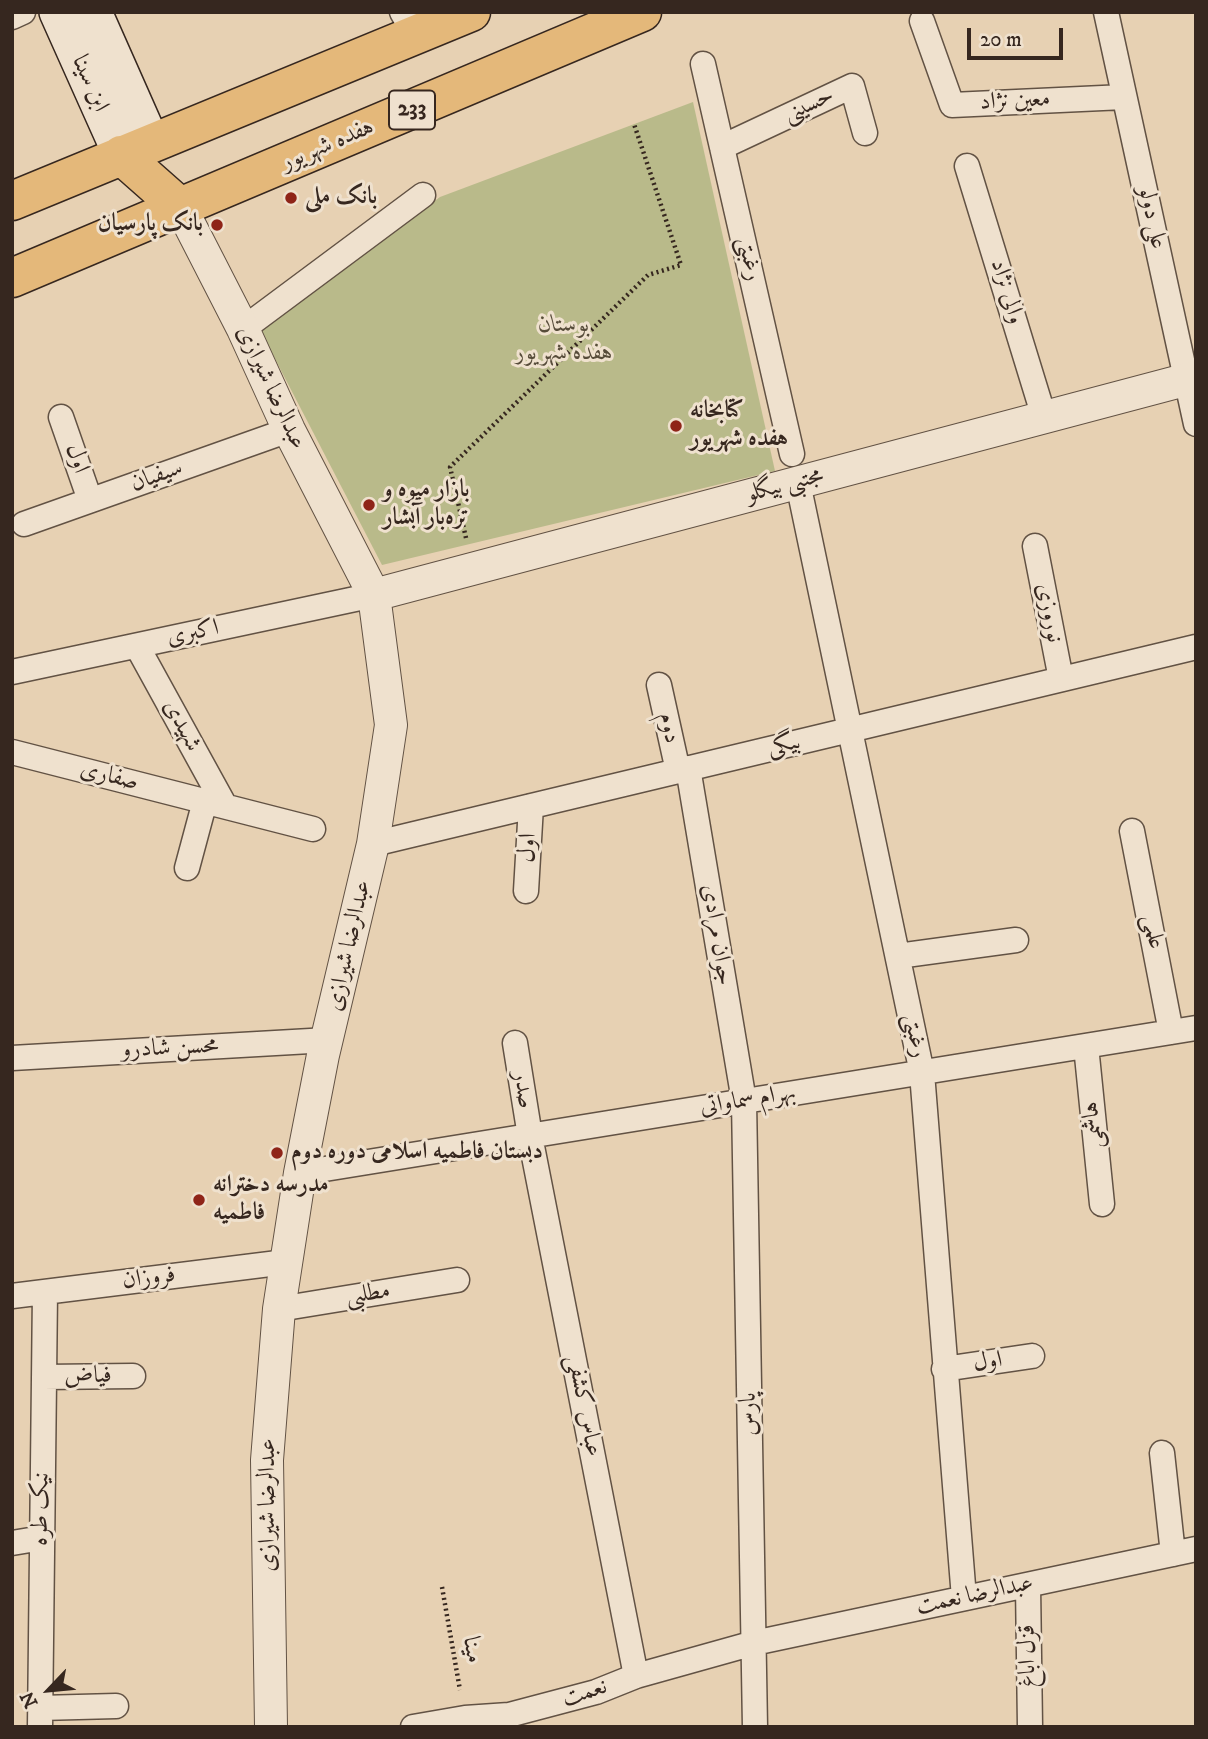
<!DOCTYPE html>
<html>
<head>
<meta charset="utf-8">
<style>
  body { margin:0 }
  #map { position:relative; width:1208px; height:1739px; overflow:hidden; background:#e7d1b3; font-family:"IM FELL DW Pica",serif }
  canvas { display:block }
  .frame { position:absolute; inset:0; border:14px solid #36271f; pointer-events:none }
  .north { position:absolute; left:14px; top:1655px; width:70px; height:70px; -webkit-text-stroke:5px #efe1ce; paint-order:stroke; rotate:244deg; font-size:19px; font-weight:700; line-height:28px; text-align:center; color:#36271f }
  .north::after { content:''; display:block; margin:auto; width:24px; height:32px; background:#36271f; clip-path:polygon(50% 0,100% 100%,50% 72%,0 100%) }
  .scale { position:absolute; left:967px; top:28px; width:96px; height:32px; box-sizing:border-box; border:4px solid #36271f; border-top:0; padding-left:9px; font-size:21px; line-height:24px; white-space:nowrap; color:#36271f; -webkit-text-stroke:5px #efe1ce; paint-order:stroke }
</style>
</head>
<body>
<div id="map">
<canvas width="1208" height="1739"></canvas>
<div class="frame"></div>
<div class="north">N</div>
<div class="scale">20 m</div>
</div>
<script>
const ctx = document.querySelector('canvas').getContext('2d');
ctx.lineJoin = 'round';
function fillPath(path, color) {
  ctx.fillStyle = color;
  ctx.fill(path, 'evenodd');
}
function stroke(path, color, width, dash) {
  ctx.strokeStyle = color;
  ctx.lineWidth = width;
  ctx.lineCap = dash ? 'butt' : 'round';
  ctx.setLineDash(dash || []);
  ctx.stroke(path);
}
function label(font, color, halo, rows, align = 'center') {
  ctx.font = font + ' "IM FELL DW Pica",Amiri,serif';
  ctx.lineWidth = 6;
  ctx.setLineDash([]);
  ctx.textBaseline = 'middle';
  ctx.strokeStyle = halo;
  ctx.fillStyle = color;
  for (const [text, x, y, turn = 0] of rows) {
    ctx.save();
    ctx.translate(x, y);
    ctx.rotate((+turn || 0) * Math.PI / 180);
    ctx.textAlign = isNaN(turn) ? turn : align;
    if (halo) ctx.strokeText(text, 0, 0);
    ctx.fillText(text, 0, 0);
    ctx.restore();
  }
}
fillPath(new Path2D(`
  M693 102 775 471 382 565 260 330 440 197Z`), '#b9ba8a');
const minor = new Path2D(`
  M402 12 406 19
  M1106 12 1196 424
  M12 17 23 12
  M922 21 952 105 1124 97
  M703 64 792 454
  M722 147 852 86 865 133
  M967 166 1044 417
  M243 329 423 195
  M61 417 90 500
  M798 483 922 1073 964 1598
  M24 524 289 430
  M1035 546 1061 679
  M137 646 225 806
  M12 672 374 595
  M659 685 678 771
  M12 752 313 829
  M688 768 744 1101 755 1727
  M1132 831 1171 1032
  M373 844 1196 647
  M187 868 205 801
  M526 891 531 806
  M898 956 1016 940
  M515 1043 530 1136 636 1676
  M1086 1046 1102 1204
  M12 1058 328 1040
  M300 1173 1196 1028
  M12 1296 286 1262
  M279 1309 457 1280
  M944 1369 1032 1356
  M44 1377 133 1376
  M1162 1453 1173 1554
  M12 1543 42 1538
  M1028 1585 1030 1727
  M40 1708 116 1706
  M40 1727 45 1292
  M413 1727 465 1718 509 1715 596 1692 636 1676 754 1643 1196 1549`);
const tertiary = new Path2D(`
  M181 208 243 329 289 430 374 595 391 725 373 844 323 1055 300 1173 279 1309 267 1460 271 1727
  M374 595 1196 377`);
const secondary = new Path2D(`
  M57 12 121 155
  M94 12 152 143`);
const primary = new Path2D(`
  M121 155 181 208
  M12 201 471 12
  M12 278 642 12`);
stroke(minor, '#625244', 27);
stroke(tertiary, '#625244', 34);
stroke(secondary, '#36271f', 38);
stroke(primary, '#36271f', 41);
stroke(new Path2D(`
  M466 538 450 467 648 275 681 265 634 124
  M442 1587 460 1690`), '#36271f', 4.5, [2, 3.5]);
stroke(minor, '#efe1ce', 24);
stroke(tertiary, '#efe1ce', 32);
stroke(secondary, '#efe1ce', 35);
stroke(primary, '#e4b87a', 38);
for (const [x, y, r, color] of [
  [291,198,7,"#8f2418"],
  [217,225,7,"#8f2418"],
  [676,426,7,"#8f2418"],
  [369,505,7,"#8f2418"],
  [277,1153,7,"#8f2418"],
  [199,1200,7,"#8f2418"]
]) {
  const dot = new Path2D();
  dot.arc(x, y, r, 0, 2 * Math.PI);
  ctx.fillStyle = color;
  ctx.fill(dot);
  stroke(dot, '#efe1ce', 2.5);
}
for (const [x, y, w] of [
  [412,110,46]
]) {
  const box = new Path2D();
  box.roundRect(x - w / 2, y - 19.5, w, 39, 5);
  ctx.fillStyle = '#efe1ce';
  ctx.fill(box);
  stroke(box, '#36271f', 2);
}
label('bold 23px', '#36271f', null, [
  ["233",412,110]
]);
label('24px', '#36271f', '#efe1ce', [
  ["ابن سینا",89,84,66],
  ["معین نژاد",1015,102,-3],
  ["حسینی",809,106,-25],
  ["هفده شهریور",328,146,-23],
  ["علی دولو",1151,218,78],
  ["رغبتی",748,259,77],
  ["والی نژاد",1006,292,73],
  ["عبدالرضا شیرازی",270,388,65],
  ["اول",76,459,71],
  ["سیفیان",157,477,-20],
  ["مجتبی بیگلو",785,486,-15],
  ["نوروزی",1048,613,79],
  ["اکبری",193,634,-12],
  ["شهیدی",181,726,62],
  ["دوم",668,728,77],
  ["بیگی",784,746,-13],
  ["صفاری",109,777,14],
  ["اول",529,848,-87],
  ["علمی",1152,932,79],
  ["جوان مرادی",716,935,81],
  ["عبدالرضا شیرازی",350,946,-77],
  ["رغبتی",914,1036,78],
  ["محسن شادرو",170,1049,-3],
  ["صدر",522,1090,81],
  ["بهرام سماواتی",748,1101,-9],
  ["هاشمی",1094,1125,-96],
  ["فروزان",149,1279,-7],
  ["مطلبی",368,1295,-9],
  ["اول",988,1363,-9],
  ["فیاض",88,1377,-1],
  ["عباس کشفی",583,1406,79],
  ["پارس",750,1414,-91],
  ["عبدالرضا شیرازی",269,1505,-90],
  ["نیک طره",42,1509,-89],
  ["عبدالرضا نعمت",975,1596,-12],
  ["مینا",471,1650,80],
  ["قزل اباغ",1029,1656,-91],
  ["نعمت",585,1694,-18]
]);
label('bold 24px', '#36271f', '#efe1ce', [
  ["بانک ملی",305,198],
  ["بانک پارسیان",203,225,"right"],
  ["کتابخانه",690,412],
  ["هفده شهریور",690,440],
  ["بازار میوه و",383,491],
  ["تره‌بار آبشار",383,519],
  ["دبستان فاطمیه اسلامی دوره دوم",291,1153],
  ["مدرسه دخترانه",213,1186],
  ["فاطمیه",213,1214]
], 'left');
label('italic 24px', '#574c3a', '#efe1ce', [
  ["بوستان",564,326],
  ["هفده شهریور",564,354]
]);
</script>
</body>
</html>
